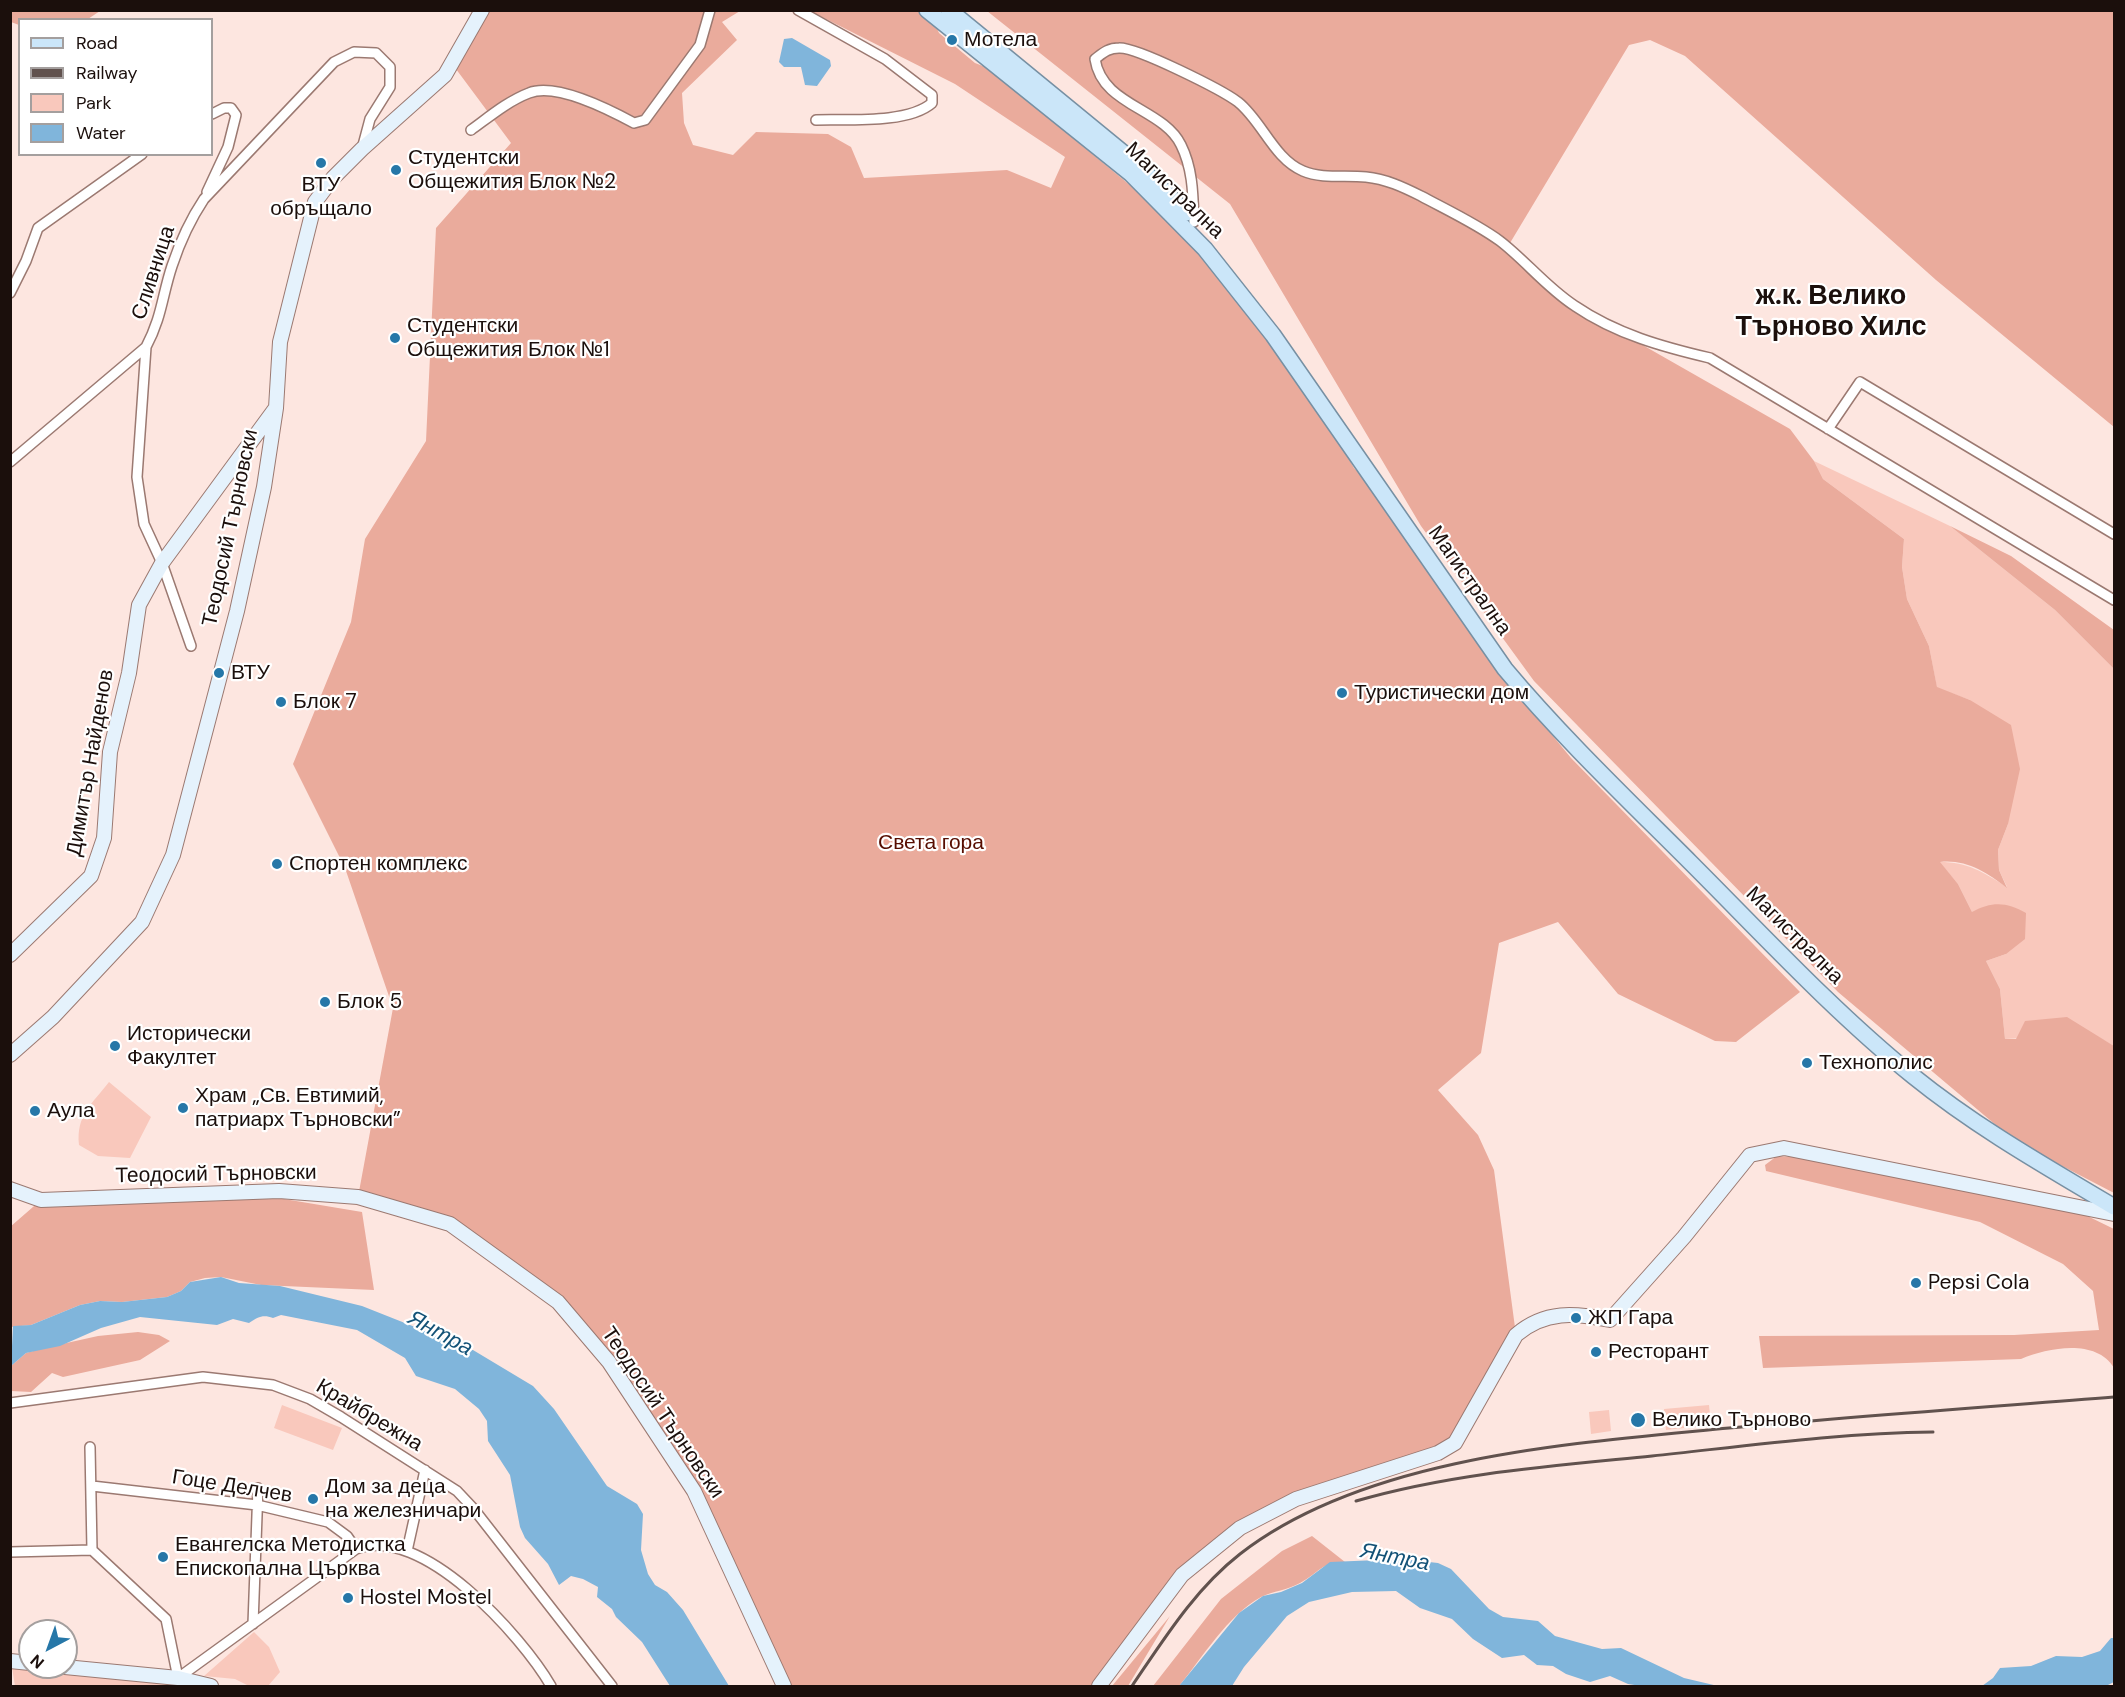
<!DOCTYPE html>
<html>
<head>
<meta charset="utf-8">
<style>
  body { margin:0 }
  #map { position:relative; width:2125px; height:1697px; overflow:hidden; background:#fde6e0; font-family:"DM Sans",sans-serif }
  canvas { display:block }
  .frame { position:absolute; inset:0; border:12px solid #1b0f0c; pointer-events:none }
  .legend { position:absolute; left:18px; top:18px; width:195px; height:138px; box-sizing:border-box; background:#fff; border:2px solid #a49f9e; margin:0; padding:8px 10px; list-style:none; font-size:18px; color:#1b0f0c }
  .legend li { display:flex; align-items:center; gap:12px; height:30px }
  .legend b { width:30px; border:2px solid #a49f9e }
  .north { position:absolute; left:18px; top:1619px; width:60px; height:60px; box-sizing:border-box; background:#fff; border:2px solid #a49f9e; border-radius:50%; rotate:221deg; font-size:16px; font-weight:700; line-height:24px; text-align:center; color:#1b0f0c }
  .north::after { content:''; display:block; margin:auto; width:21px; height:27px; background:#2677a8; clip-path:polygon(50% 0,100% 100%,50% 72%,0 100%) }
</style>
</head>
<body>
<div id="map">
<canvas width="2125" height="1697"></canvas>
<div class="frame"></div>
<ul class="legend">
<li><b style="height:8px;background:#cbe6f9"></b>Road</li>
<li><b style="height:8px;background:#61524e"></b>Railway</li>
<li><b style="height:16px;background:#f9c8bc"></b>Park</li>
<li><b style="height:16px;background:#80b5db"></b>Water</li>
</ul>
<div class="north">N</div>
</div>
<script>
const ctx = document.querySelector('canvas').getContext('2d');
ctx.lineJoin = 'round';
function fillPath(path, color) {
  ctx.fillStyle = color;
  ctx.fill(path, 'evenodd');
}
function stroke(path, color, width, dash) {
  ctx.strokeStyle = color;
  ctx.lineWidth = width;
  ctx.lineCap = dash ? 'butt' : 'round';
  ctx.setLineDash(dash || []);
  ctx.stroke(path);
}
function label(font, color, halo, rows, align = 'center') {
  ctx.font = font + ' "DM Sans",sans-serif';
  ctx.lineWidth = 4.5;
  ctx.setLineDash([]);
  ctx.textBaseline = 'middle';
  ctx.strokeStyle = halo;
  ctx.fillStyle = color;
  for (const [text, x, y, turn = 0] of rows) {
    ctx.save();
    ctx.translate(x, y);
    ctx.rotate((+turn || 0) * Math.PI / 180);
    ctx.textAlign = isNaN(turn) ? turn : align;
    if (halo) ctx.strokeText(text, 0, 0);
    ctx.fillText(text, 0, 0);
    ctx.restore();
  }
}
fillPath(new Path2D(`
  M1814 461 1950 526 2055 610 2114 669V1046L2093 1034 2005 1039 2000 989 1986 961 2006 954 1972 912 1958 884 1939 862C1969 862 1982 872 2007 887L1999 870 1998 850 2008 824 1970 700 1937 688 1929 646 1907 599 1902 567 1904 539 1823 479Z
  M109 1082 151 1117 130 1158 98 1156 79 1145C76 1115 92 1104 109 1082Z
  M282 1405 342 1428 333 1450 274 1428Z
  M1709 1405 1711 1425 1666 1430 1664 1409Z
  M1609 1410 1611 1431 1591 1434 1589 1412Z
  M254 1632 269 1647 280 1672 268 1686H249L235 1679 204 1676Z
  M11 1661 30 1667H65L211 1686H15Z`), '#f9c8bc');
fillPath(new Path2D(`
  M11 10H100V11L88 19 20 20 19 25 11 22Z
  M482 11H740L722 22 737 40 682 93 684 123 693 145 733 155 756 132 828 134 851 147 864 178 1007 170 1051 188 1065 157 955 84 810 11H919L935 24 939 33 975 63 988 68 1148 200 1222 275 1327 419 1354 468 1370 484 1511 685 1571 758 1800 992 1736 1042 1715 1041 1618 994 1558 922 1499 943 1481 1053 1438 1090 1478 1135 1494 1170 1516 1335 1455 1443 1296 1499 1182 1575 1099 1686H784L694 1491 558 1302 450 1224 358 1197 393 1008 345 868 293 764 351 622 365 539 426 441 436 228 511 143 453 65Z
  M987 11H2114V427L1936 280 1685 56 1650 40 1629 45 1507 248 1537 277 1618 331 1790 429 1814 461 1823 479 1904 539 1902 567 1907 599 1929 646 1937 687 1970 700 2011 725 2020 769 2008 824 1998 850 1999 870 2007 888C1987 872 1965 859 1940 862L1958 884 1972 912C1992 901 2007 902 2026 913L2025 939 2006 954 1986 961 2000 989 2005 1039H2016L2025 1021 2067 1017 2114 1046V1193L2016 1142 1838 992 1534 681 1421 526 1230 204Z
  M1950 526 2011 556 2114 630V669L2055 610Z
  M1777 1156 1794 1157 2073 1209 2114 1229V1368C2096 1338 2048 1348 2021 1359L1763 1368 1759 1336 2014 1335 2099 1330 2093 1291 2063 1264 1980 1222 1766 1171 1765 1165Z
  M284 1199 362 1212 374 1290 261 1285 221 1277 205 1278 190 1282 181 1291 167 1297 122 1302 100 1301 80 1305 31 1325 11 1327 10 1227 41 1200Z
  M138 1332 159 1335 170 1341 140 1360 63 1377 52 1373 31 1392 11 1391V1366L26 1353 44 1348 98 1336Z
  M1312 1536 1345 1562C1321 1562 1319 1573 1300 1583 1288 1590 1273 1591 1261 1597 1227 1616 1203 1657 1179 1686H1153L1221 1599 1282 1551Z
  M1170 1616 1128 1686H1112Z`), '#eaab9c');
fillPath(new Path2D(`
  M792 38 830 60 831 66 817 86 805 85 801 67H784L779 62 784 39Z
  M221 1277 239 1283 280 1286 362 1306 473 1350 533 1386 554 1409 607 1486 637 1504 643 1514 641 1550 648 1574 655 1585 667 1592 683 1610 729 1686H670L642 1642 616 1617 612 1609 597 1597 598 1587 583 1579 571 1576 559 1585 548 1564 525 1538 520 1527 510 1475 488 1441 487 1421 479 1409 455 1389 416 1376 405 1358 357 1330 281 1315 273 1318C263 1314 258 1317 249 1323L233 1319 217 1325 140 1317 101 1328 60 1346 26 1353 11 1366 13 1326 31 1325 80 1305 100 1301 122 1302 167 1297 181 1291 190 1282Z
  M1402 1559 1438 1563 1451 1569 1489 1609 1503 1617 1538 1621 1555 1636 1602 1649 1621 1648 1684 1678 1718 1686H1641L1628 1684 1610 1676 1590 1682 1566 1674 1553 1666 1537 1665 1524 1655 1502 1658 1473 1639 1452 1619 1420 1608 1396 1591 1352 1592 1309 1602 1287 1616 1244 1667 1232 1686H1179L1239 1613 1263 1596 1281 1592 1302 1583 1330 1562Z
  M2111 1638H2114V1682L2106 1686H1982L1993 1678 2000 1668 2031 1666 2056 1656 2082 1657 2100 1651Z`), '#80b5db');
const street = new Path2D(`
  M798 10 885 59 932 95V103C908 124 847 119 816 120
  M471 130C489 117 508 101 529 93 556 82 610 110 634 123L645 120 700 45 710 10
  M207 192 228 147 236 115 231 108H224L212 114
  M1194 222C1193 195 1193 169 1181 145 1163 108 1102 106 1095 59 1103 53 1108 48 1119 48 1137 47 1222 90 1238 102 1262 121 1274 159 1303 171 1322 179 1345 175 1366 177 1386 179 1403 187 1421 196 1447 210 1477 224 1500 241 1526 261 1547 288 1575 306 1616 334 1663 347 1710 358L2114 600
  M10 293 26 261 38 228 142 154
  M146 347 137 477 144 524 162 563 191 646
  M1828 429 1860 382 2114 534
  M10 462 146 347C162 317 162 296 172 266 180 242 190 220 204 199L334 62 354 52 376 53 390 67V87L370 119 362 149
  M10 1403 203 1377 273 1385 310 1399 341 1417 457 1491 473 1508 612 1686
  M90 1447 92 1550
  M92 1486 257 1505 328 1522 347 1536 356 1549
  M407 1551 425 1470
  M10 1552 92 1550 166 1619 178 1678 356 1549C421 1523 522 1636 551 1686
  M253 1624 258 1488`);
const secondary = new Path2D(`
  M10 955 91 876 104 838 110 752 129 673 139 605 162 563 275 409
  M10 1055 53 1017 142 922 173 855 237 611 264 487 276 408 280 342 315 202 333 178 362 149 445 75 482 10
  M10 1189 41 1200 279 1191 358 1197 450 1224 558 1302 609 1362 694 1491 784 1686
  M10 1661 30 1663
  M65 1667 178 1678 211 1686
  M1099 1686 1182 1575 1240 1528 1296 1499 1438 1453 1455 1443 1516 1335C1545 1310 1575 1313 1610 1320L1684 1237 1750 1155 1784 1148 2114 1214`);
const primary = new Path2D(`
  M927 10 1131 174 1205 249 1273 335 1505 669C1562 737 1627 799 1690 862 1763 935 1833 1011 1913 1076 1976 1127 2045 1166 2114 1207
  M949 10 1138 165 1186 213`);
stroke(street, '#9b7971', 12);
stroke(secondary, '#9b7971', 16);
stroke(primary, '#7790a3', 18);
stroke(street, '#fff', 9);
stroke(secondary, '#e5f2fc', 14);
stroke(primary, '#cbe6f9', 15);
stroke(new Path2D(`
  M1356 1501C1453 1473 1552 1466 1652 1456 1746 1446 1839 1433 1933 1432
  M1132 1686C1164 1639 1195 1589 1240 1554 1366 1456 1575 1443 1729 1428 1857 1416 1986 1407 2114 1397`), '#61524e', 3);
for (const [x, y, r, color] of [
  [952,40,6,"#2677a8"],
  [321,163,6,"#2677a8"],
  [396,170,6,"#2677a8"],
  [395,338,6,"#2677a8"],
  [219,673,6,"#2677a8"],
  [1342,693,6,"#2677a8"],
  [281,702,6,"#2677a8"],
  [277,864,6,"#2677a8"],
  [325,1002,6,"#2677a8"],
  [115,1046,6,"#2677a8"],
  [1807,1063,6,"#2677a8"],
  [183,1108,6,"#2677a8"],
  [35,1111,6,"#2677a8"],
  [1916,1283,6,"#2677a8"],
  [1576,1318,6,"#2677a8"],
  [1596,1352,6,"#2677a8"],
  [1638,1420,8,"#2677a8"],
  [313,1499,6,"#2677a8"],
  [163,1557,6,"#2677a8"],
  [348,1598,6,"#2677a8"]
]) {
  const dot = new Path2D();
  dot.arc(x, y, r, 0, 2 * Math.PI);
  ctx.fillStyle = color;
  ctx.fill(dot);
  stroke(dot, '#fff', 2);
}
label('21px', '#1b0f0c', '#fff', [
  ["Мотела",964,40],
  ["Студентски",408,158],
  ["Общежития Блок №2",408,182],
  ["ВТУ",321,185,"center"],
  ["обръщало",321,209,"center"],
  ["Студентски",407,326],
  ["Общежития Блок №1",407,350],
  ["ВТУ",231,673],
  ["Туристически дом",1354,693],
  ["Блок 7",293,702],
  ["Спортен комплекс",289,864],
  ["Блок 5",337,1002],
  ["Исторически",127,1034],
  ["Факултет",127,1058],
  ["Технополис",1819,1063],
  ["Храм „Св. Евтимий,",195,1096],
  ["патриарх Търновски”",195,1120],
  ["Аула",47,1111],
  ["Pepsi Cola",1928,1283],
  ["ЖП Гара",1588,1318],
  ["Ресторант",1608,1352],
  ["Велико Търново",1652,1420],
  ["Дом за деца",325,1487],
  ["на железничари",325,1511],
  ["Евангелска Методистка",175,1545],
  ["Епископална Църква",175,1569],
  ["Hostel Mostel",360,1598]
], 'left');
label('21px', '#1b0f0c', '#fff', [
  ["Магистрална",1174,191,44],
  ["Сливница",154,273,-72],
  ["Теодосий Търновски",231,528,-78],
  ["Магистрална",1469,581,55],
  ["Димитър Найденов",91,763,-80],
  ["Магистрална",1794,936,45],
  ["Теодосий Търновски",216,1175,-1],
  ["Теодосий Търновски",662,1413,56],
  ["Крайбрежна",369,1416,31],
  ["Гоце Делчев",232,1487,9]
]);
label('21px', '#570d00', '#fff', [
  ["Света гора",931,843]
]);
label('italic 22px', '#135277', '#fff', [
  ["Янтра",440,1334,29],
  ["Янтра",1395,1558,11]
]);
label('bold 27px', '#1b0f0c', '#fff', [
  ["ж.к. Велико",1831,297],
  ["Търново Хилс",1831,328]
]);
</script>
</body>
</html>
